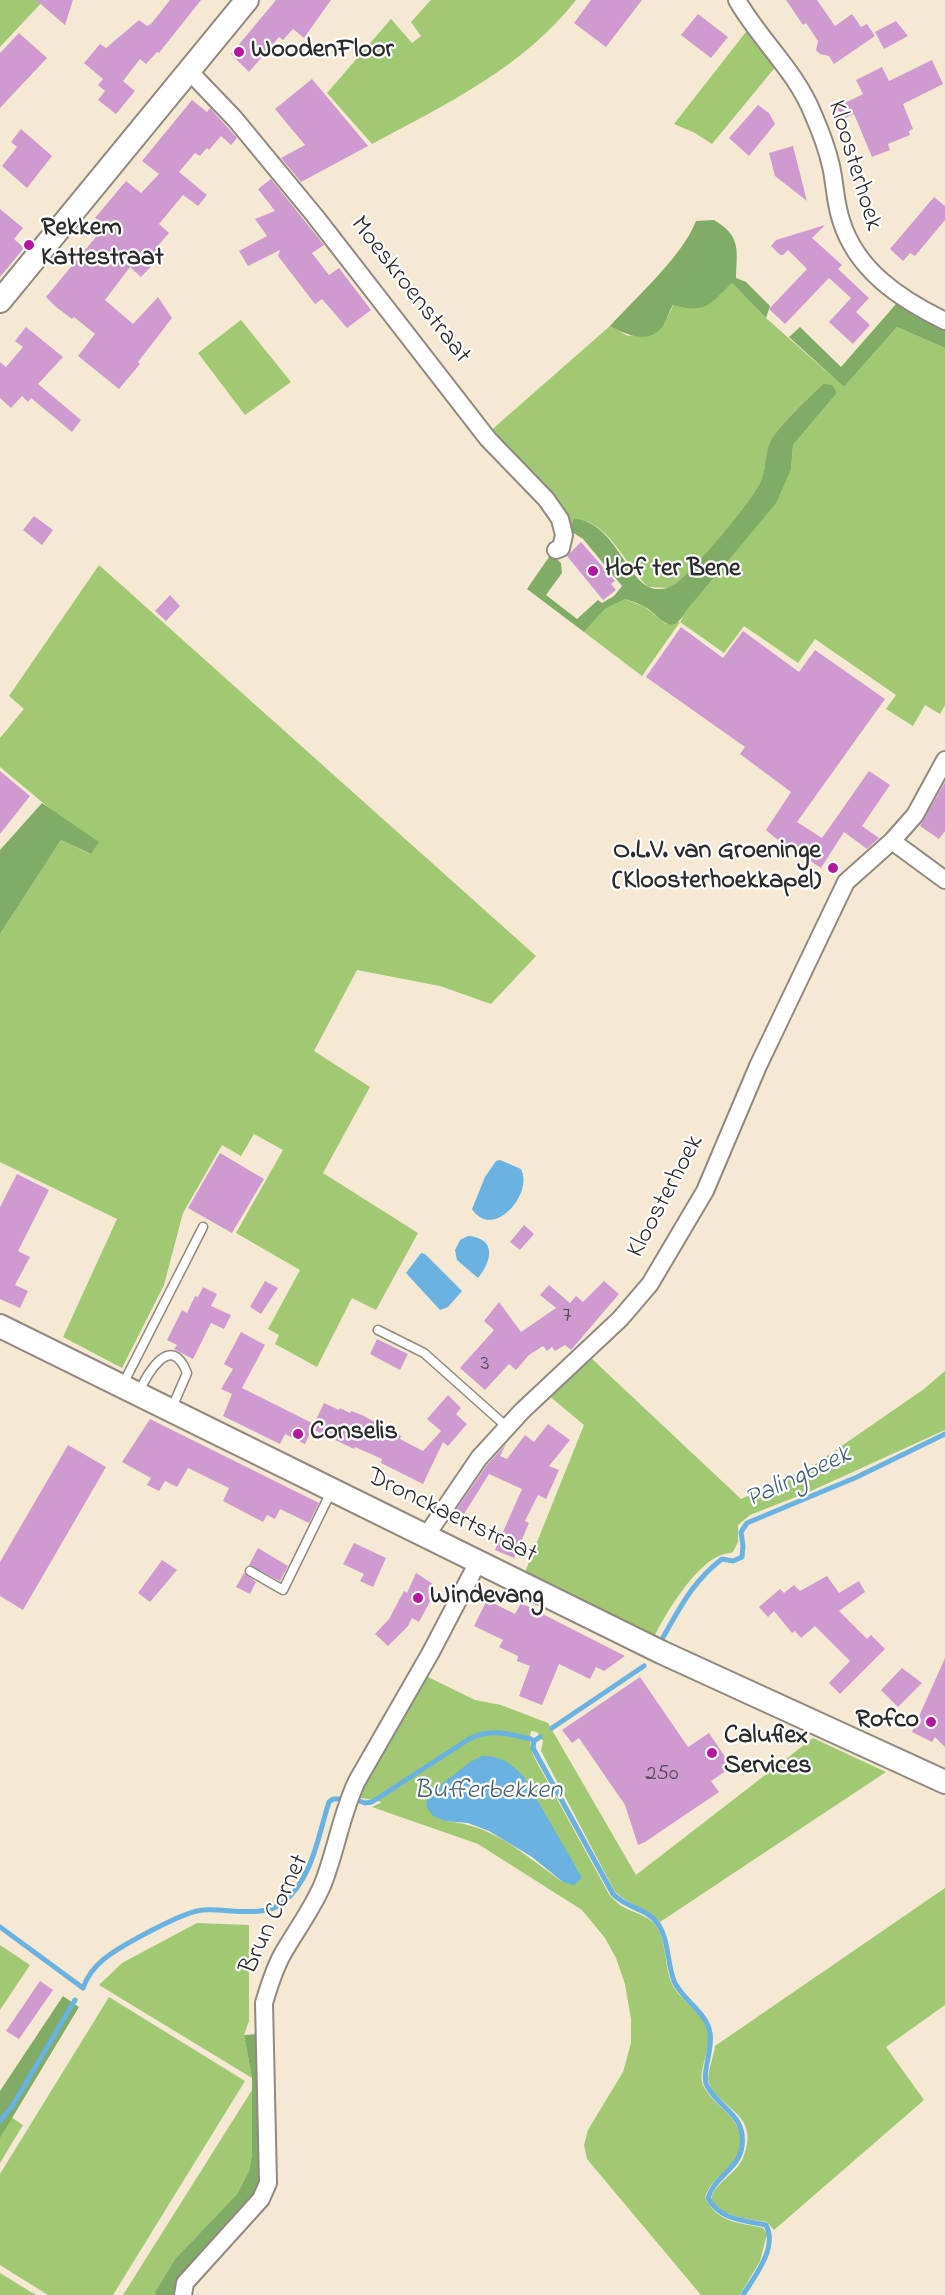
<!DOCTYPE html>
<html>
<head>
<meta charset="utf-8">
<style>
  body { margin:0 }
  canvas { display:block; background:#f6e9d4 }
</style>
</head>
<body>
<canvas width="945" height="2295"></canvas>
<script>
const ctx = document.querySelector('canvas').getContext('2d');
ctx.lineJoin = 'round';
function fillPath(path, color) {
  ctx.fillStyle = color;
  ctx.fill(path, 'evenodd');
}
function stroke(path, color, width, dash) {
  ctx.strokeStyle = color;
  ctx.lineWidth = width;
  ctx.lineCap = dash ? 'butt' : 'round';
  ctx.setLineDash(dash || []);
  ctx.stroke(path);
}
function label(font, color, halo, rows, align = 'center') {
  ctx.font = font + ' "Indie Flower",sans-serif';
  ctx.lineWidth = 4.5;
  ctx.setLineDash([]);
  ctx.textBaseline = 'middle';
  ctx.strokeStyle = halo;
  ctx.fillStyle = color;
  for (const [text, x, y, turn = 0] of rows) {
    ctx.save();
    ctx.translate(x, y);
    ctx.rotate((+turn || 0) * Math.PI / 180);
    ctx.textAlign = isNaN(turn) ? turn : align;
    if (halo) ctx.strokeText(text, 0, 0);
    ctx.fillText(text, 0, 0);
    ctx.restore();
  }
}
fillPath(new Path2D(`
  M0 0H44L0 47Z
  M431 0H576C524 67 445 105 372 144L327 93 391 19 412 43 421 36 411 22Z
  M749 28 777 65 712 144 695 133 674 124Z
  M732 283 766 318 844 387 897 327 945 348V705L940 714 925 705 913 726 886 709 896 695 815 639 798 663 744 626 724 653 680 622 642 676 584 632 605 609 625 599 645 607 666 624 680 622 687 610 721 569 791 469 793 445 837 393 823 384C805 401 786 417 773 438 764 451 767 468 761 482 752 503 689 578 669 588L648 587C624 564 610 522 574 518L569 530 488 433 610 326 628 336 658 331 664 324 674 304C704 314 712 303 732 283Z
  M241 320 291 382 245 415 198 353Z
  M99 565 536 956 491 1004 440 986 357 970 314 1051 370 1087 323 1173 418 1233 376 1310 352 1298 317 1367 275 1344 279 1335 268 1329 300 1270 236 1233 283 1150 254 1134 241 1156 222 1145 183 1213 164 1285 122 1368 63 1337 117 1219 0 1162V934L61 840 90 854 54 812 0 767V738L24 709 9 696Z
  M590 1357 741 1499 814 1465 924 1389 945 1371V1430L811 1491 750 1515 738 1525V1542L733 1552C727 1554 721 1554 715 1558 692 1571 667 1611 655 1635L525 1572 584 1425 547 1394Z
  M426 1676 475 1700 501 1705 548 1723 636 1875 813 1738 886 1772 660 1922C646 1908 630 1905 615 1892L541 1751 543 1741 537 1732 531 1731C528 1746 533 1756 540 1768L610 1896C614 1899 617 1903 620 1905 632 1913 647 1914 656 1926 667 1942 664 1966 672 1984 680 2001 703 2012 708 2031 712 2049 697 2071 703 2085 713 2108 745 2117 740 2146 737 2168 710 2177 705 2198 719 2224 738 2222 763 2228L767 2234 760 2261 740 2295H701L587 2159 584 2145 588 2130 623 2072 631 2043V2019L625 1984 616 1958 605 1938 582 1910 478 1844 372 1807 382 1802 357 1797ZM428 1795 582 1878 563 1882C523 1855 497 1826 446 1821Z
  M945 1888V2005L886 2047 924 2100 774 2230 767 2222C747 2218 721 2218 711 2198 717 2181 737 2173 743 2158 762 2113 718 2109 709 2083 706 2075 714 2056 715 2046Z
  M197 1923 249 1925V2021L244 2035 252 2078 99 1985 122 1963Z
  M0 1945 30 1965 0 2010Z
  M109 1997 245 2081 113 2295H48L0 2265V2174Z
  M252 2090V2154L249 2171 237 2194 175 2259 155 2292 156 2295H123Z
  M11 2117 23 2125 0 2163V2138Z
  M0 2273 36 2295H0Z`), '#a1c873');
fillPath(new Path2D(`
  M714 220C741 236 737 249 736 278L746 282 770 306 766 318 732 283C710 305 705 314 673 305 669 311 667 320 663 326 649 345 626 335 610 326 636 297 682 257 696 221Z
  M896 304 945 329V348L897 327 844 387 789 337 800 327 841 367Z
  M823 384 832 385 837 393 793 445 791 469 776 503 687 610C672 636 665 622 647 608 640 604 632 601 625 599L605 609 584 632 527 589 551 554 561 563 562 573 546 595 577 619 598 600 602 603 614 596 622 586 583 539 569 530 574 518C618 524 627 586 656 589 660 589 666 589 670 587 686 581 755 498 761 481 767 467 764 450 773 437 787 417 805 401 823 384Z
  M42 803 99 842 91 854 61 840 0 934V850Z
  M63 1996 79 2007 0 2138V2091Z
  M259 2034 261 2186 175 2295H156L155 2292 175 2259 237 2194 249 2171 252 2154V2078L244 2035Z`), '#80ac65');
fillPath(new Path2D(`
  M500 1160 521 1169C534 1194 493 1241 472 1209L485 1177 496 1161Z
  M468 1236C497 1238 492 1261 478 1278L457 1260 455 1250 460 1240Z
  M421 1253 425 1254 462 1291 448 1307 440 1310 406 1273Z
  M482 1756C501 1756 511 1763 524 1777L582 1878 574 1885 563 1882 532 1857 489 1831 468 1823 446 1821 433 1816 426 1806 428 1795 470 1762Z`), '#69b2e1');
stroke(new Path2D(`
  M662 1639C680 1608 692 1582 722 1559L733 1561 742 1557 743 1546 741 1532 747 1523 857 1477 945 1434
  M552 1728 644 1666
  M534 1741 533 1748 539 1759 613 1894C626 1908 647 1908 658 1924 669 1940 667 1963 674 1981 682 2000 707 2012 710 2033 713 2050 701 2074 707 2086 720 2110 746 2114 742 2146 740 2168 714 2177 708 2198 720 2220 743 2220 766 2225 778 2247 755 2276 743 2295
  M357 1800 365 1803 372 1802 469 1739C492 1728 507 1734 531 1739L534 1741 540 1737
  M0 1927 83 1988C87 1977 94 1967 104 1959 120 1946 184 1911 203 1910 227 1908 263 1919 284 1902 313 1877 318 1836 329 1802L333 1799H341
  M0 2121 13 2105 75 2000`), '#69b2e1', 5);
fillPath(new Path2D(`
  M36 0H73L65 25Z
  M170 0H201L159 53 157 52 146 64 140 59 123 81 135 91 116 114 98 100 105 91 98 85 103 79 84 63 100 44 106 48 139 20 147 26 151 24Z
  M276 0H331L304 38 293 29 283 40 279 37 249 72 231 54Z
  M591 0H642L606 47 574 23Z
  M786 0H817L835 26 852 14 861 27 867 24 875 36 834 64 829 56 820 54 816 50 818 41 806 23 803 25Z
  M698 14 728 37 711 58 681 35Z
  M896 21 908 36 884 49 875 32Z
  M19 33 47 58 0 108V53Z
  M932 60 943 84 903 104 913 129 909 131 910 135 888 144 890 150 872 157 854 114 843 119 837 107 863 94 856 80 882 67 889 81Z
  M312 79 368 146 301 182 281 158 305 145 275 109Z
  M192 100 207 112 210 108 237 138 231 145 221 136 209 150 207 148 200 156 195 153 179 172 207 195 198 206 183 195 159 224 169 233 156 248 163 254 141 277 130 267 105 300 133 324 158 297 172 318 138 362 140 364 119 389 78 356 95 334 74 317 72 319 56 307 46 297 105 226 95 218 126 181 141 193 159 174 142 161Z
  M758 105 769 113 775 124 749 156 729 138Z
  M21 129 52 156 27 188 2 166 17 147 11 142Z
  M793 146 807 201 775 176 769 153Z
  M271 179 324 245 312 253 329 275 339 268 371 310 347 328 322 299 315 304 278 256 280 250 248 266 239 251 267 236 255 219 275 211 258 189Z
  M934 197 945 206V220L915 256 910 253 903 261 890 249Z
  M0 209 23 228 14 239 24 248 0 277Z
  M825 225 812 238 842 265 838 269 869 298 856 312 870 325 853 344 829 322 851 298 829 278 785 324 769 309 807 269 788 250 783 255H780L771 246 776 240Z
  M26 327 63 357 38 384 81 420 72 432 31 398 28 402 22 396 11 408 0 398V362L6 367 23 347 15 341Z
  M34 516 53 530 42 545 23 530Z
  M581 542 615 581 611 584 616 590 603 600 567 556Z
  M170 595 180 606 166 621 155 611Z
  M681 627 723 658 743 631 799 672 815 650 885 699 797 822 822 838 869 771 890 785 862 826 879 838 867 849 844 832 821 868 774 837 766 830 791 792 740 754 745 747 646 677Z
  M0 771 30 796 0 834Z
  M945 782V831L939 839 920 826Z
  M220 1153 264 1179 232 1233 188 1208Z
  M17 1174 49 1190 18 1251 30 1257 15 1285 28 1291 20 1308 0 1299V1207Z
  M524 1225 534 1234 520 1250 510 1242Z
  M265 1281 278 1288 261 1314 250 1307Z
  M604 1281 619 1294 571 1350 565 1345 555 1351 552 1347 547 1351 543 1346 529 1355 516 1370 509 1364 485 1390 460 1368 494 1330 484 1321 499 1302 521 1332 556 1308 540 1295 549 1285 570 1303 576 1296 583 1302Z
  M203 1287 217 1294 211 1306 231 1315 224 1329 211 1323 193 1359 174 1349 177 1345 167 1340 182 1310 187 1313 195 1296 198 1297Z
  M241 1332 265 1345 242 1388 314 1424 312 1428 324 1403 339 1410 340 1408 350 1413 351 1411 362 1415 401 1436 400 1439 423 1451 441 1431 427 1419 448 1395 461 1408 456 1414 467 1424 448 1446 443 1442 423 1484 381 1463 382 1459 355 1447 354 1449 312 1429 305 1444 285 1434 280 1444 223 1416 232 1394 221 1389 233 1369 224 1364Z
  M377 1339 408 1354 400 1370 370 1354Z
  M150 1419 319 1503 309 1523 280 1509 275 1519 267 1515 263 1522 223 1501 229 1488 188 1468 177 1487 165 1481 159 1491 147 1485 151 1478 122 1462Z
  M548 1424 570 1440 549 1466 559 1470 546 1499 538 1495 525 1521 529 1523 514 1558 495 1550 522 1489 489 1474 464 1514 456 1510 487 1465 506 1444 500 1456 507 1459 525 1435 534 1442Z
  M68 1445 106 1467 23 1610 0 1596V1562Z
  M354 1543 386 1558 373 1587 360 1581 364 1574 343 1564Z
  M258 1548 288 1566 280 1581 249 1565Z
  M162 1560 177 1570 150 1602 138 1593Z
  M244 1573 256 1582 250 1594 236 1587Z
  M416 1573 433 1584 430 1589 435 1592 419 1622 412 1618 408 1626 388 1646 375 1634 389 1619 404 1591 407 1593Z
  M827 1576 839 1593 859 1581 865 1592 839 1611 867 1639 871 1635 885 1649 840 1694 829 1683 850 1661 815 1626 801 1638 795 1631 792 1633 774 1611 768 1617 759 1607 780 1589 784 1593 794 1585 800 1591Z
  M487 1600 515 1614 521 1603 625 1656 604 1671 596 1667 590 1679 559 1664 542 1705 519 1696 530 1666 517 1661 518 1656 499 1647 503 1640 474 1626Z
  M945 1658V1747L935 1737 932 1742 912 1732Z
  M902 1668 922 1683 898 1707 881 1690Z
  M640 1677 688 1747 709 1733 732 1767 711 1781 719 1792 645 1842 638 1845 625 1805 579 1738 572 1743 562 1730Z
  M40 1981 53 1990 19 2039 6 2031Z`), '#cf9acf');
const service = new Path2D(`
  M378 1330 424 1353 507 1427
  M122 1386 203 1227
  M138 1394C147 1374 171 1331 187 1373L171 1410
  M250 1571 283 1590 332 1490`);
const minor = new Path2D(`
  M737 0C759 39 796 71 813 114 820 130 827 148 831 166 835 183 835 202 841 220 856 270 900 299 945 321
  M190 72 235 119 315 216 488 439 546 499 560 519 564 535 561 548 556 550
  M892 841 945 880
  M426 1536 479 1458 522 1411 620 1319 650 1284 705 1191 758 1066 846 882 892 841 915 815 945 760
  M183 2295 185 2283 261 2199 268 2183 264 2003C269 1986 274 1970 282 1955 295 1932 311 1911 322 1886 336 1852 341 1814 357 1781L431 1652 478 1562`);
const secondary = new Path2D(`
  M0 301 247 0
  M0 1326 661 1652 945 1782`);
stroke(service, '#908a80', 11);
stroke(minor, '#908a80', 20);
stroke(secondary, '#908a80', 26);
stroke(service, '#fff', 8);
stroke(minor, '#fff', 16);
stroke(secondary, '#fff', 22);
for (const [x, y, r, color] of [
  [239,52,6,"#b5179e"],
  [29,245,6,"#b5179e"],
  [593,571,6,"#b5179e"],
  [833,868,6,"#b5179e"],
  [298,1434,6,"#b5179e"],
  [418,1598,6,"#b5179e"],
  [931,1722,6,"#b5179e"],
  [712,1753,6,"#b5179e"]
]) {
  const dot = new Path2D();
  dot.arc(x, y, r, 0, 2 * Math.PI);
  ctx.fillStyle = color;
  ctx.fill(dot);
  stroke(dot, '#fff', 2);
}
label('22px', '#544754', null, [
  ["7",567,1317],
  ["3",485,1365],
  ["250",662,1775]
]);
label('bold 26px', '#2b2b2b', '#fff', [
  ["WoodenFloor",251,52],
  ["Rekkem",41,230],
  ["Kattestraat",41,260],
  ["Hof ter Bene",605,571],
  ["O.L.V. van Groeninge",821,853,"right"],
  ["(Kloosterhoekkapel)",821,883,"right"],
  ["Conselis",310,1434],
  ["Windevang",430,1598],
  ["Rofco",919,1722,"right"],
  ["Caluflex",724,1738],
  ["Services",724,1768]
], 'left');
label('26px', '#2b2b2b', '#fff', [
  ["Kloosterhoek",853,166,73],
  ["Moeskroenstraat",409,291,52],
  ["Kloosterhoek",667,1197,-62],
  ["Dronckaertstraat",451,1517,26],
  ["Brun Cornet",276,1915,-65]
]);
label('italic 27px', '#446174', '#fff', [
  ["Palingbeek",799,1479,-25],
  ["Bufferbekken",488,1793]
]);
</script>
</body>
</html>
